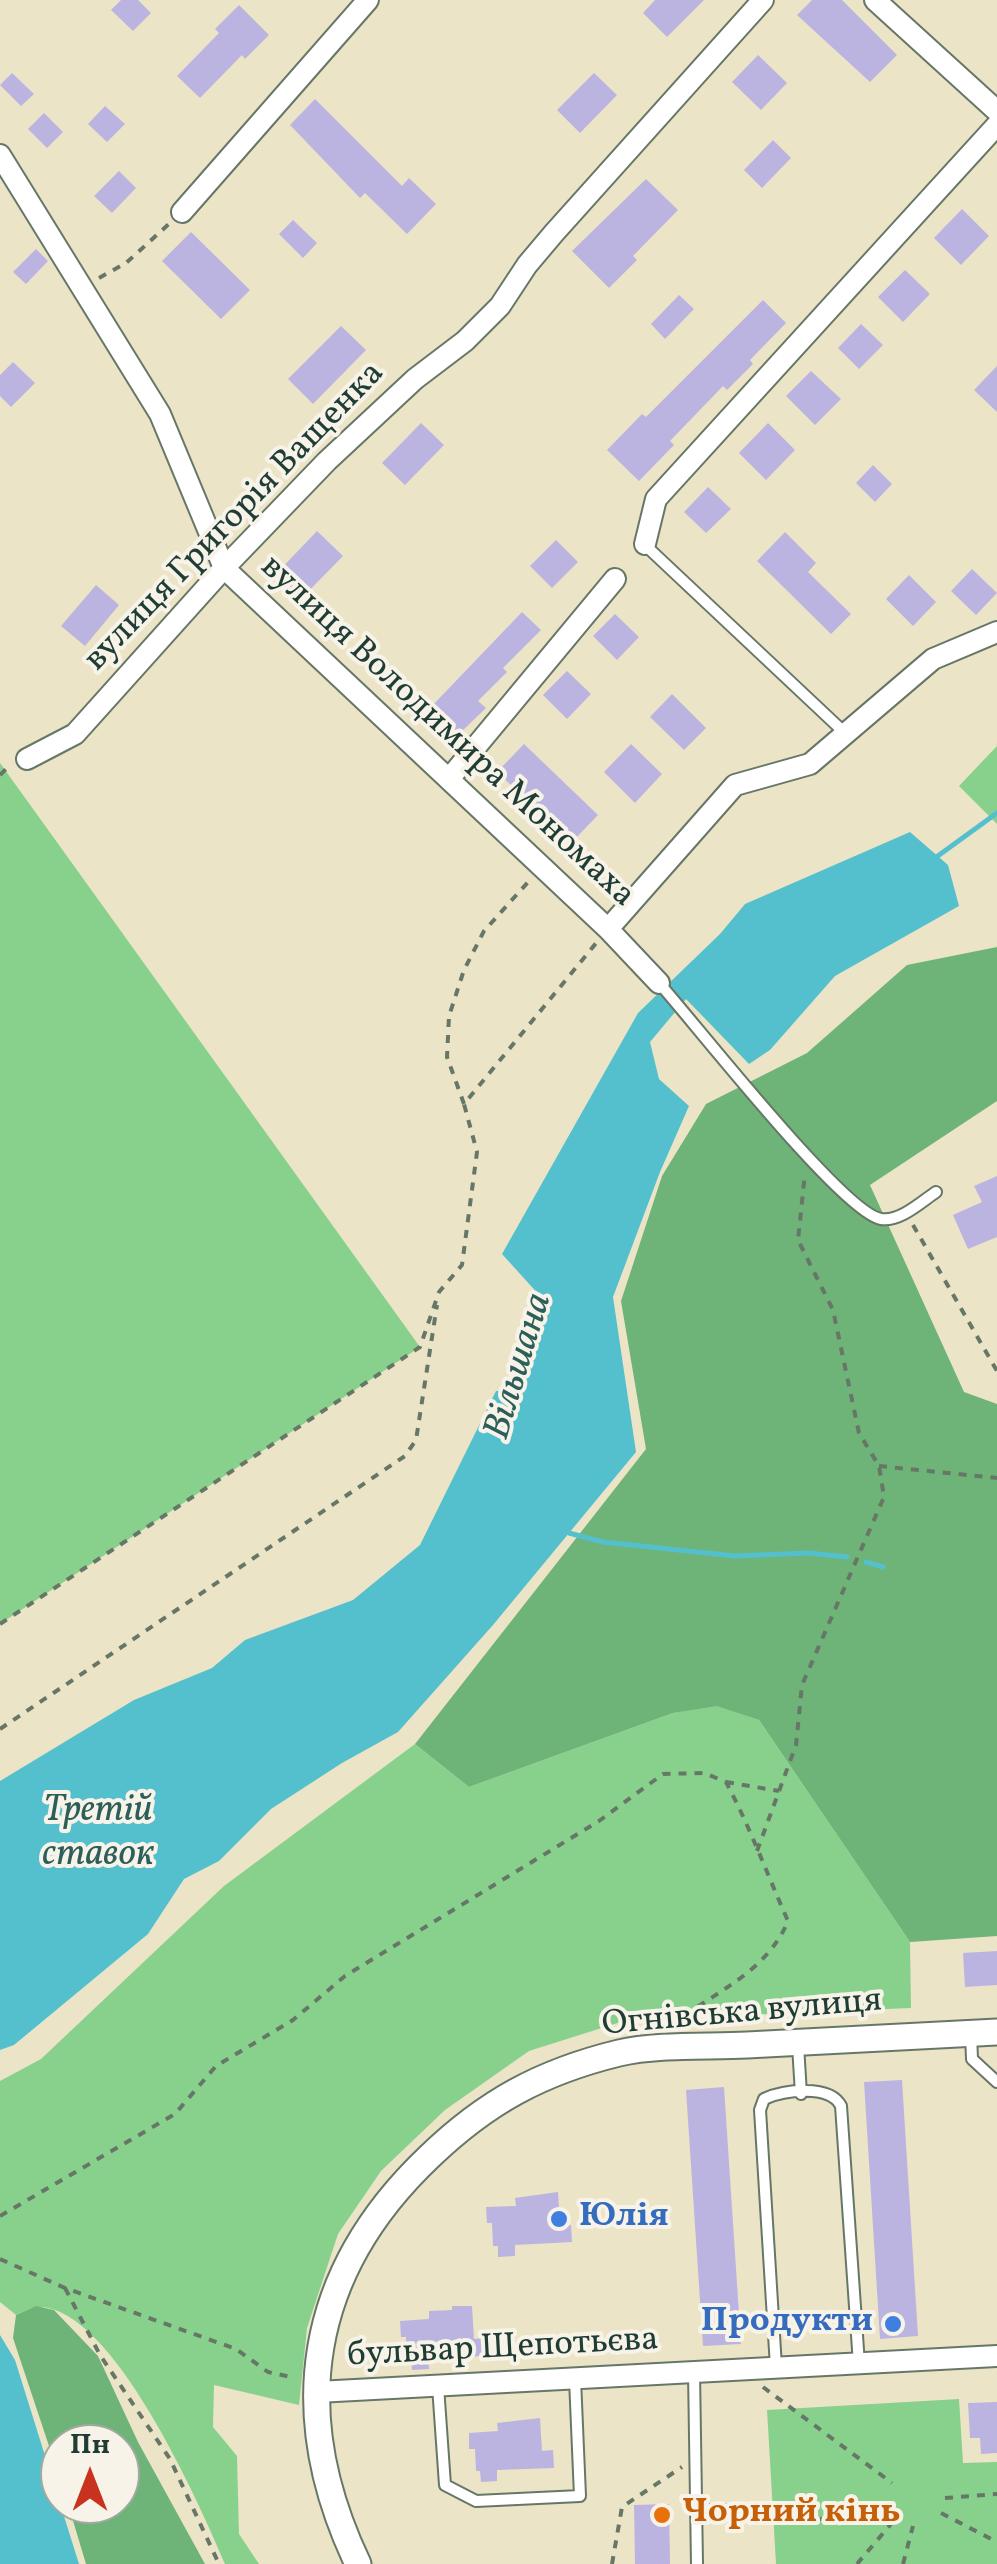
<!DOCTYPE html>
<html>
<head>
<meta charset="utf-8">
<style>
  body { margin:0 }
  #map { position:relative; width:997px; height:2564px; overflow:hidden; background:#ece4c7; font-family:Vollkorn,serif }
  canvas { display:block }
  .north { position:absolute; left:40px; top:2424px; width:100px; height:100px; box-sizing:border-box; background:#f7f3e8; border:2px solid #a1aaa0; border-radius:50%; rotate:0deg; font-size:28px; font-weight:700; line-height:40px; text-align:center; color:#1f3d34 }
  .north::after { content:''; display:block; margin:auto; width:35px; height:45px; background:#c8321e; clip-path:polygon(50% 0,100% 100%,50% 72%,0 100%) }
</style>
</head>
<body>
<div id="map">
<canvas width="997" height="2564"></canvas>
<div class="north">Пн</div>
</div>
<script>
const ctx = document.querySelector('canvas').getContext('2d');
ctx.lineJoin = 'round';
function fillPath(path, color) {
  ctx.fillStyle = color;
  ctx.fill(path, 'evenodd');
}
function stroke(path, color, width, dash) {
  ctx.strokeStyle = color;
  ctx.lineWidth = width;
  ctx.lineCap = dash ? 'butt' : 'round';
  ctx.setLineDash(dash || []);
  ctx.stroke(path);
}
function label(font, color, halo, rows, align = 'center') {
  ctx.font = font + ' Vollkorn,serif';
  ctx.lineWidth = 8;
  ctx.setLineDash([]);
  ctx.textBaseline = 'middle';
  ctx.strokeStyle = halo;
  ctx.fillStyle = color;
  for (const [text, x, y, turn = 0] of rows) {
    ctx.save();
    ctx.translate(x, y);
    ctx.rotate((+turn || 0) * Math.PI / 180);
    ctx.textAlign = isNaN(turn) ? turn : align;
    if (halo) ctx.strokeText(text, 0, 0);
    ctx.fillText(text, 0, 0);
    ctx.restore();
  }
}
fillPath(new Path2D(`
  M997 746V824L959 786Z
  M0 763 420 1347 0 1624Z
  M717 1705 759 1720 910 1942 911 2008 627 2020 529 2051 445 2110 381 2171 338 2234 307 2328 299 2405 214 2385 213 2427 237 2456 239 2534 259 2564H225C200 2505 112 2305 38 2307 31 2307 23 2312 16 2315L0 2302V2081L41 2059 224 1886 415 1744 469 1787 673 1713Z
  M959 2399 963 2463 997 2462V2564H776L767 2410Z`), '#88d18d');
fillPath(new Path2D(`
  M997 947V1101L870 1185 964 1392 997 1404V1936L910 1942 759 1720 717 1706 673 1713 469 1787 415 1744 646 1449 621 1301 662 1176 706 1104 807 1053 907 965Z
  M36 2306 54 2310 98 2356 138 2442 205 2564H86L68 2504H120V2444H60V2479L13 2338 16 2315Z`), '#6eb378');
fillPath(new Path2D(`
  M910 832 948 865 959 906 835 976 770 1050 749 1064 686 999 650 1042 659 1079 689 1106 660 1172 613 1297 636 1452 493 1625 398 1732 342 1763 271 1809 219 1861 184 1879 148 1934 14 2045 0 2050V1781L134 1700 212 1668 245 1640 353 1600 420 1545 496 1391H510L541 1297 502 1254 638 1013 720 934 745 904Z
  M0 2335 15 2360 79 2564H0Z`), '#54c0ce');
stroke(new Path2D(`
  M935 858 997 813
  M569 1533 603 1542 735 1556 808 1553 847 1557
  M866 1562 883 1567`), '#54c0ce', 5);
fillPath(new Path2D(`
  M121 0H138L151 13 133 31 111 10Z
  M655 0H704L667 37 643 13Z
  M812 0H842L897 55 870 82 797 15Z
  M239 5 269 35 245 59 242 55 200 98 177 76 219 33 215 29Z
  M758 55 787 83 761 110 732 82Z
  M12 73 34 94 21 106 0 85Z
  M594 73 617 95 580 133 557 110Z
  M315 99 402 186 409 178 436 204 407 234 365 193 360 198 290 125Z
  M105 106 125 124 107 142 88 124Z
  M44 113 63 132 47 148 28 129Z
  M773 140 791 158 762 188 744 170Z
  M119 171 136 188 112 213 94 196Z
  M646 179 678 210 633 256 637 260 609 288 572 251Z
  M962 209 989 236 961 265 934 238Z
  M293 220 317 243 303 258 279 234Z
  M191 232 250 290 221 319 162 261Z
  M36 249 48 261 26 284 13 272Z
  M905 270 930 294 903 322 878 297Z
  M679 295 694 309 665 339 651 324Z
  M763 300 786 323 750 360 753 364 727 390 723 386 670 441 674 445 639 481 607 450 642 414 646 417Z
  M861 324 883 345 859 369 838 348Z
  M341 326 366 350 313 404 288 379Z
  M13 362 35 383 11 407 0 396V375Z
  M997 366V412L974 390Z
  M811 371 841 399 815 425 786 396Z
  M421 423 444 445 405 485 382 463Z
  M768 423 795 450 766 480 739 453Z
  M873 465 892 484 875 502 856 483Z
  M708 487 731 509 706 533 684 512Z
  M317 531 343 556 300 600 274 576Z
  M785 532 816 563 808 572 851 614 831 634 757 561Z
  M556 540 578 562 552 588 530 566Z
  M972 569 997 593 976 615 951 591Z
  M909 575 936 602 913 626 886 599Z
  M96 585 119 605 85 646 61 626Z
  M522 612 541 630 503 668 507 672 478 701 486 708 458 735 430 708Z
  M615 614 639 637 617 660 593 636Z
  M567 671 591 694 567 719 543 695Z
  M672 694 706 728 684 750 650 717Z
  M524 744 598 815 572 842 497 772Z
  M631 744 662 774 635 803 604 772Z
  M997 1176V1237L968 1249 953 1215 982 1202 974 1186Z
  M997 1951V1985L965 1987 963 1953Z
  M902 2080 918 2336 880 2339 864 2082Z
  M724 2087 741 2344 703 2346 686 2090Z
  M558 2192 560 2225H571L572 2242 515 2245V2256L498 2257V2246H493L492 2223H487L486 2207 516 2206 515 2198Z
  M452 2306H472L474 2339 485 2338 486 2356 428 2358 429 2369 412 2370 411 2359H407L406 2337H401L400 2321 429 2319V2311L452 2310Z
  M997 2402V2453L981 2454 980 2438H970L968 2403Z
  M540 2418 542 2451 553 2450 554 2468 497 2470V2481L481 2482 480 2471H476L475 2449H469V2433L498 2431 497 2423Z
  M669 2504 670 2564H635L634 2505Z`), '#bcb4e0');
const service = new Path2D(`
  M645 545 846 734
  M659 983C694 1022 843 1213 881 1219 900 1222 921 1202 936 1192
  M971 2034 972 2059 997 2082
  M798 2045 801 2094
  M776 2367 760 2110 764 2099C784 2090 830 2084 841 2106L859 2364
  M694 2372 697 2564
  M438 2386 445 2485 476 2501 580 2496 575 2379`);
const minor = new Path2D(`
  M875 0 997 111
  M0 155 160 414 224 568 608 929 659 983
  M182 212 368 0
  M645 544 656 499 997 125
  M27 759 75 734 224 568 327 461 415 379 465 341 500 306 527 265 554 233 763 0
  M449 779 615 579
  M608 929 735 785 810 764 933 659 997 632
  M317 2392 997 2356`);
const tertiary = new Path2D(`
  M358 2564C286 2413 307 2273 429 2157 486 2102 541 2072 619 2053 657 2044 707 2047 747 2045 830 2041 914 2036 997 2032`);
stroke(service, '#677767', 14);
stroke(minor, '#677767', 24);
stroke(tertiary, '#677767', 29);
stroke(new Path2D(`
  M99 278 126 263 170 223
  M0 775 8 767
  M464 1104 447 1057 449 1016 464 970 484 931 529 881
  M913 1225 997 1371
  M879 1466 997 1478
  M0 1624 420 1347 439 1292 462 1265 477 1152 464 1104 597 942
  M0 1729 405 1456 416 1440 437 1305
  M726 1782 779 1791
  M757 1851 796 1745 802 1685 884 1497 879 1466 859 1433 833 1310 798 1240 805 1173
  M0 2216 175 2114 216 2066 293 2020 345 1976 599 1821 663 1774 704 1773 726 1782C750 1827 767 1874 788 1921 770 1964 732 1984 694 2009V2023
  M0 2259 65 2288 236 2349 268 2372 295 2378
  M65 2288 100 2355 170 2459 219 2564
  M763 2387 892 2483
  M945 2498 997 2494
  M709 2505H763L809 2519 897 2518
  M941 2513 997 2542
  M612 2564 622 2507 682 2467
  M857 2564 896 2518
  M903 2564 913 2526`), '#677767', 4, [8, 8]);
stroke(service, '#fff', 10);
stroke(minor, '#fff', 20);
stroke(tertiary, '#fff', 25);
for (const [x, y, r, color] of [
  [559,2219,10,"#3f7fe0"],
  [893,2324,10,"#3f7fe0"],
  [662,2515,10,"#e8710a"]
]) {
  const dot = new Path2D();
  dot.arc(x, y, r, 0, 2 * Math.PI);
  ctx.fillStyle = color;
  ctx.fill(dot);
  stroke(dot, '#f7f3e8', 4);
}
label('35px', '#1f3d34', '#f7f3e8', [
  ["вулиця Григорія Ващенка",236,518,-46],
  ["вулиця Володимира Мономаха",446,733,43],
  ["Огнівська вулиця",742,2015,-5],
  ["бульвар Щепотьєва",503,2350,-3]
]);
label('bold 35px', '#366cbe', '#f7f3e8', [
  ["Юлія",579,2219],
  ["Продукти",873,2324,"right"]
], 'left');
label('bold 35px', '#c56008', '#f7f3e8', [
  ["Чорний кінь",682,2515]
], 'left');
label('italic 38px', '#2c5e5a', '#f7f3e8', [
  ["Вільшана",521,1367,-73],
  ["Третій",98,1813],
  ["ставок",98,1857]
]);
</script>
</body>
</html>
